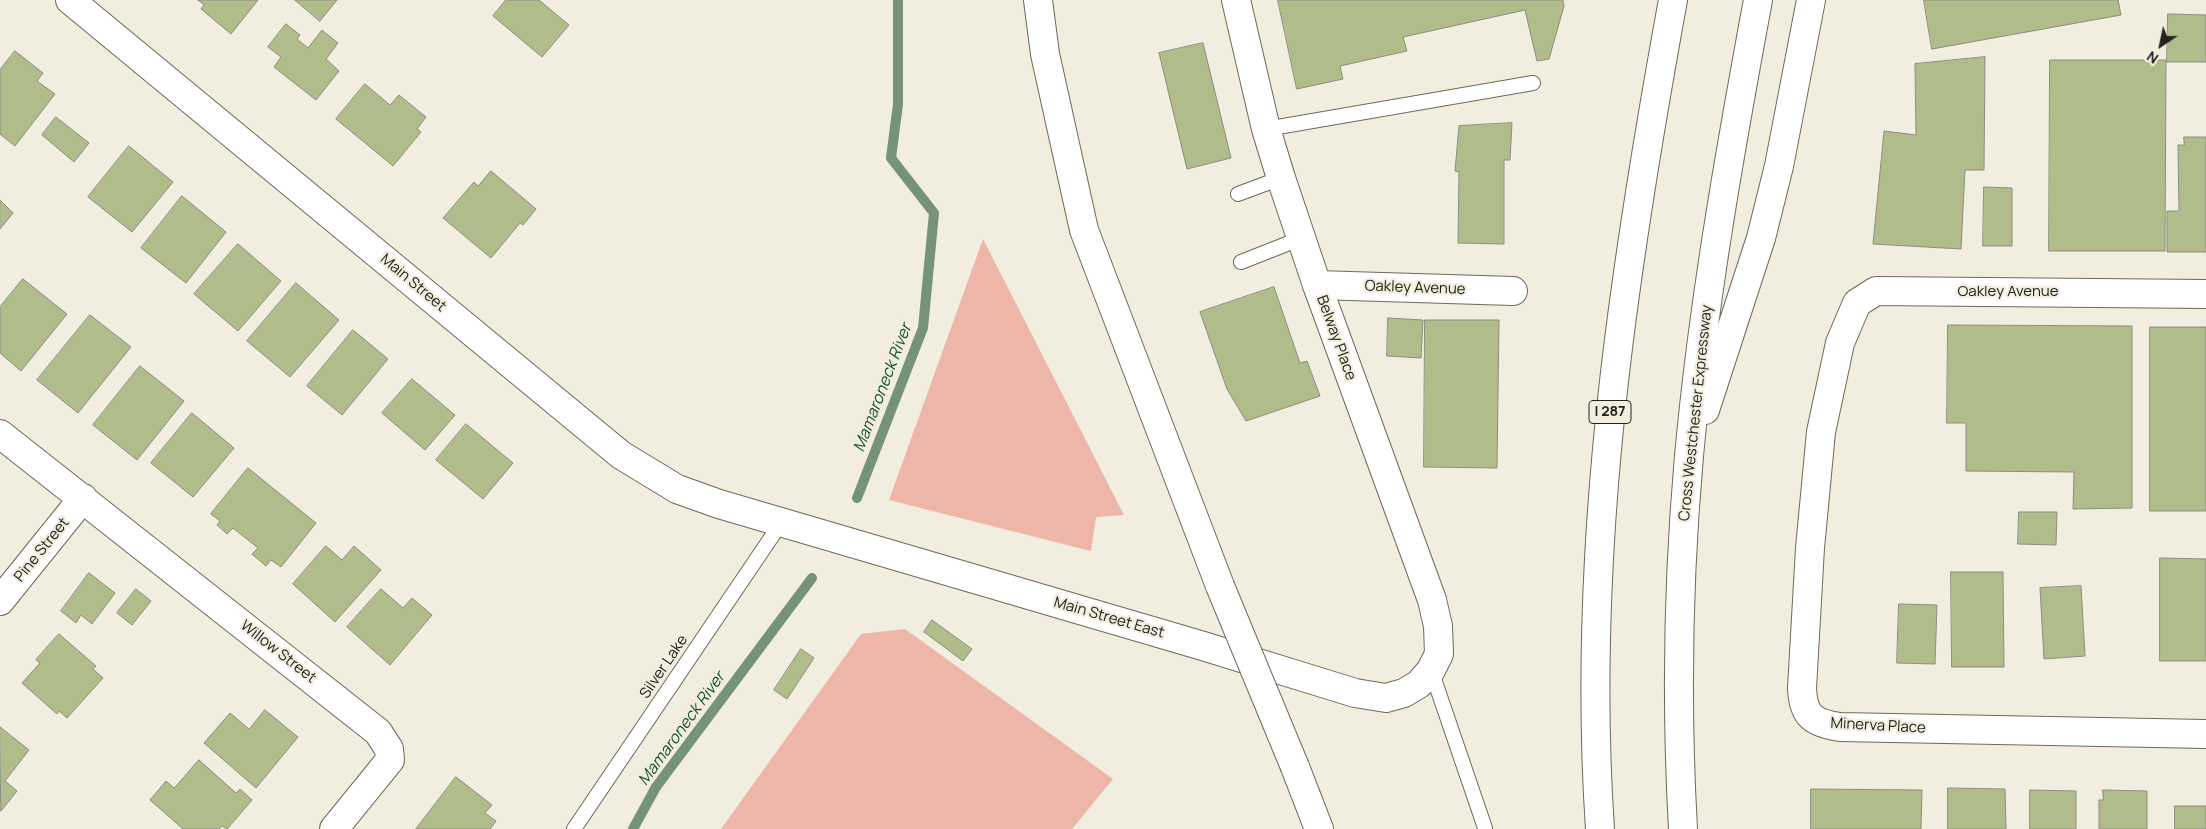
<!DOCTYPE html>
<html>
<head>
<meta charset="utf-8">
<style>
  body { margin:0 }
  #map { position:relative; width:2206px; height:829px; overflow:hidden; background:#f1eddf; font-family:Manrope,sans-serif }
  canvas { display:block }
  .north { position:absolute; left:2136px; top:20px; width:50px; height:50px; -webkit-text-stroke:4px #f1eddf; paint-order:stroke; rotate:214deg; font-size:14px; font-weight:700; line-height:20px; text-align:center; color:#24221d }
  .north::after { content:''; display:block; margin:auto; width:18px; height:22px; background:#24221d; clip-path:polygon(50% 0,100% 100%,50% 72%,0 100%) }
</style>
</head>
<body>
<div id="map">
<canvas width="2206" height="829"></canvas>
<div class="north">N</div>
</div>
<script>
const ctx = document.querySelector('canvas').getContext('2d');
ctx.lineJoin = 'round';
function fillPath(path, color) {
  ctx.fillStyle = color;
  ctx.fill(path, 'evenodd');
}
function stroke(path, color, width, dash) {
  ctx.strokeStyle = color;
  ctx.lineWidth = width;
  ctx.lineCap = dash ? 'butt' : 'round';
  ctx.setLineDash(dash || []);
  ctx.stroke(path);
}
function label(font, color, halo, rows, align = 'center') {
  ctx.font = font + ' Manrope,sans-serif';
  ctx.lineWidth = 4.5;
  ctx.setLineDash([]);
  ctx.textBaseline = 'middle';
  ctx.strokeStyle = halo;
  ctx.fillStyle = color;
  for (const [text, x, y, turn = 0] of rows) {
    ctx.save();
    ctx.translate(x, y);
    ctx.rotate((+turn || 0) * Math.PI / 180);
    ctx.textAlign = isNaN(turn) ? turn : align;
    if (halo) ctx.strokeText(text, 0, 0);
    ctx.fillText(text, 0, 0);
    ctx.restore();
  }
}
fillPath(new Path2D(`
  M983 239 1124 515 1096 517 1091 551 889 500Z
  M905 629 1113 779 1072 829H721L861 634Z`), '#edb6a9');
stroke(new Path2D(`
  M857 498 923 328 934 213 891 158 898 104V0
  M633 829 656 787 812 578`), '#759378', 10);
const building = new Path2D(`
  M198 0H258L231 34 201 9 204 5Z
  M295 0H337L320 21Z
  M506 0H539L569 25 542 57 493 16Z
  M1278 0H1563L1564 6 1549 59 1537 61 1525 10 1403 37 1407 51 1340 66 1343 79 1297 89Z
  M1924 0H2118L2121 15 1932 49Z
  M2168 14 2206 15V62H2167Z
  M286 24 300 35 297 39 308 48 322 30 338 43 326 59 339 71 316 100 274 67 281 57 268 47Z
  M1203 43 1231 158 1187 169 1159 53Z
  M15 51 43 73 37 81 55 94 15 146 0 134V70Z
  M1985 57 1984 170H1965L1961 249 1873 244 1884 131 1916 135 1915 64Z
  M2050 60H2166L2165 251H2049Z
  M365 84 390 105 399 95 426 117 417 129 421 132 393 166 336 119Z
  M56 117 89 143 74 162 42 135Z
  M1512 123 1510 160H1504V244L1458 243 1459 172 1455 171 1459 126Z
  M2184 137H2206V252H2167V211H2179L2178 145H2184Z
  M129 146 173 182 132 232 88 197Z
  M491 171 536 209 523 225 520 223 491 258 443 218 474 182 478 186Z
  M1984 187 2012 188V246H1983Z
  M182 196 226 232 186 283 141 248Z
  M0 200 13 213 0 229Z
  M238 244 281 281 238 331 194 294Z
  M23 279 67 314 21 371 0 353V307Z
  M296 283 339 320 290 377 247 341Z
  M1274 287 1300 363 1307 361 1320 396 1246 421 1227 389 1200 312Z
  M90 315 131 347 78 413 37 380Z
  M1388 318 1423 320 1421 358 1387 356Z
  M1425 320H1499L1497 468 1424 467Z
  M1948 325 2132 326V508L2073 509 2074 472 1966 471V423H1947Z
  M2150 327H2206V511H2150Z
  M353 330 388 359 342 415 307 386Z
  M140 366 184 401 137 460 93 425Z
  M412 379 455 415 425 450 382 413Z
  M192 413 234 448 193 497 151 463Z
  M466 424 513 463 483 499 436 460Z
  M248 468 316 523 281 567 271 560 266 566 252 554 258 548 233 528 227 534 217 525 220 521 211 514Z
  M2019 512H2057L2056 545 2018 544Z
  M326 546 342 560 354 546 381 570 335 622 293 584Z
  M2160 558 2206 559V661H2160Z
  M1951 572H2003L2004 667H1952Z
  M89 573 115 593 92 624 81 615 76 623 61 611Z
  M2081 586 2085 656 2044 659 2040 588Z
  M136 589 151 601 132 625 117 613Z
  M381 589 403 608 412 598 432 615 390 665 347 627Z
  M1899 604 1937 605 1935 664 1897 663Z
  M932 620 972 649 963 661 924 632Z
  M59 634 96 666 93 669 103 678 67 718 59 711 57 714 22 683 40 663 36 660Z
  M801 649 814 658 787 699 774 690Z
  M265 710 298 737 256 788 204 743 230 713 249 729Z
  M0 727 29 750 5 781 17 791 1 811Z
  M199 760 236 793 240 789 252 800 227 829 222 826 219 829H183L150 800 166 781 174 788Z
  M456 777 492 805 485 813 496 821 490 829H416Z
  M1948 788 2005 789 2006 829H1948Z
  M1811 789 1922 790 1921 829H1811Z
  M2030 790 2076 791V829H2030Z
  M2103 790 2147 791V829H2099V800H2103Z
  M2175 806H2206V829H2175Z`);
fillPath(building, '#b0bd8b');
stroke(building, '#8a8e81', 1);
const lane = new Path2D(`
  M1266 129 1533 83
  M1238 194 1281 178
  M1241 262 1302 238
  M1431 670 1485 828
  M574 829 781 523`);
const street = new Path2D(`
  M1317 285 1513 291
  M2206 294 1876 291 1857 303 1840 343 1821 432 1810 548 1802 688C1803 716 1813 723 1840 727L2206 734
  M0 434 378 732 389 749 390 760 334 829
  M0 601 83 498`);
const secondary = new Path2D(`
  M70 0 621 455 677 489 719 504 1203 646 1355 693 1386 698 1404 693 1419 684 1431 670 1439 654 1438 626 1432 600 1317 285 1281 178 1266 129 1236 0`);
const highway = new Path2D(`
  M1038 0 1045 54 1084 230 1220 586
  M1705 410 1761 238 1779 166 1811 0
  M1295 767 1319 829
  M1600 829C1581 550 1623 273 1673 0
  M1683 829C1676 705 1678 580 1689 456 1703 303 1730 151 1758 0`);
stroke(lane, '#6d695c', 16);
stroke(street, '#6d695c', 30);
stroke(secondary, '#6d695c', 30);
stroke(highway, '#6d695c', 30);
stroke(lane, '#fff', 14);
stroke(street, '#fff', 28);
stroke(secondary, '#fff', 28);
stroke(highway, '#fff', 28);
const highwayBridge = new Path2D(`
  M1220 586 1295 767`);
stroke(highwayBridge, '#6d695c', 30, []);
stroke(highwayBridge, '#fff', 28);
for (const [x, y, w] of [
  [1610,412,42]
]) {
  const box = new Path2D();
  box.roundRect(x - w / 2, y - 11.5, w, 23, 4);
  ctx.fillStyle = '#f1eddf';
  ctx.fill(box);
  stroke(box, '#24221d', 1);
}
label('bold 14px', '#24221d', null, [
  ["I 287",1610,412]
]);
label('15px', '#24221d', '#f1eddf', [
  ["Main Street",413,283,40],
  ["Oakley Avenue",1415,288,2],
  ["Oakley Avenue",2008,292],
  ["Belway Place",1336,338,70],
  ["Cross Westchester Expressway",1696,413,-84],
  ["Pine Street",42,550,-51],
  ["Main Street East",1109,618,16],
  ["Willow Street",278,652,38],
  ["Silver Lake",664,667,-56],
  ["Minerva Place",1878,726,3]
]);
label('italic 16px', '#125426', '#f1eddf', [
  ["Mamaroneck River",883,388,-69],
  ["Mamaroneck River",682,729,-54]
]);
</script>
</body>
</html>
